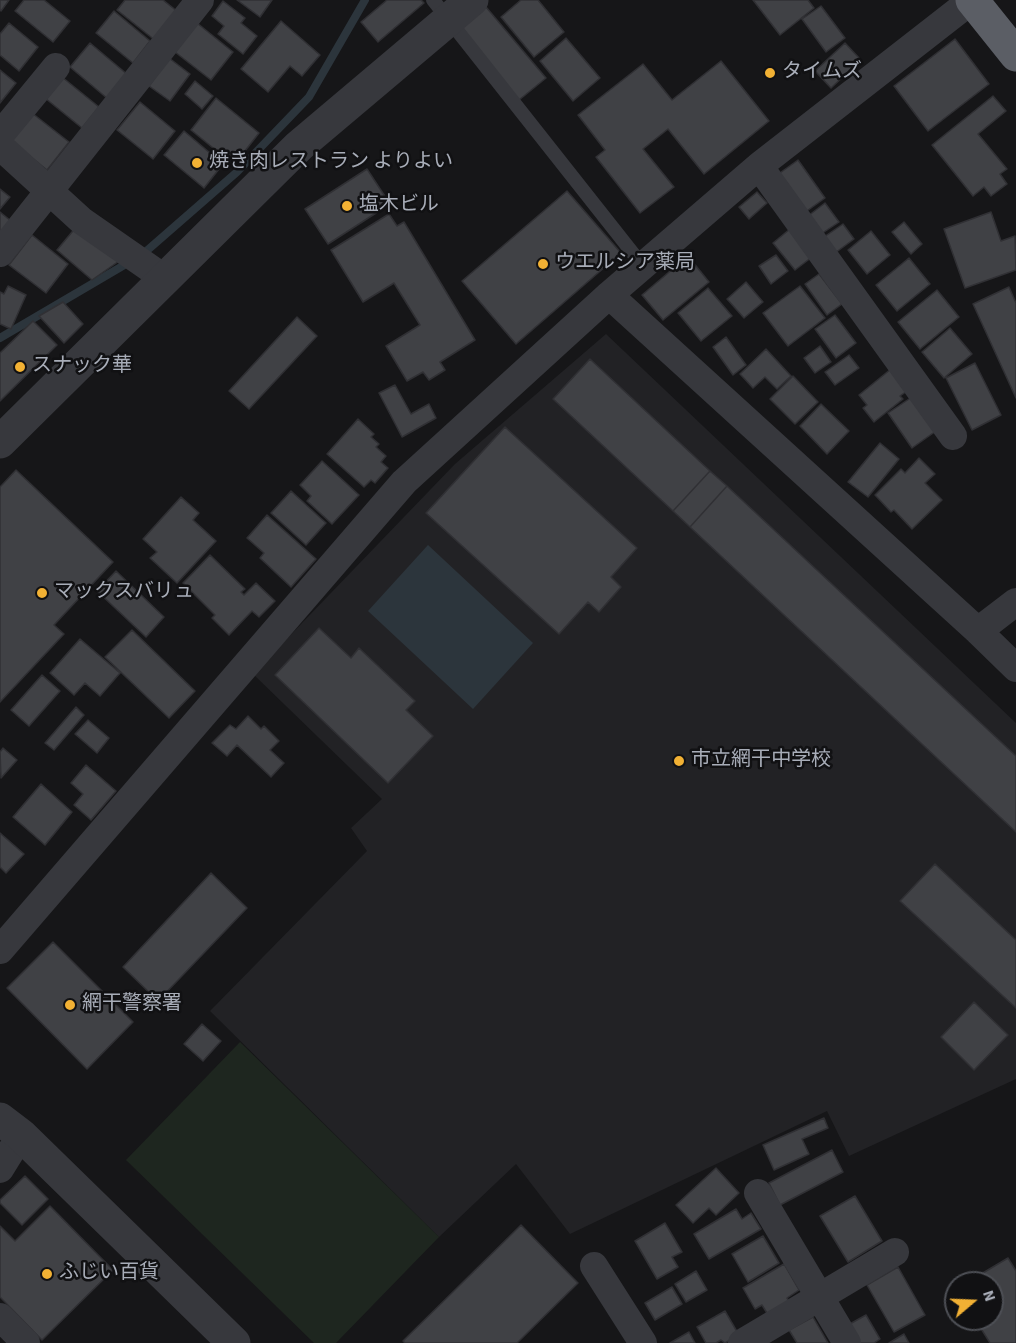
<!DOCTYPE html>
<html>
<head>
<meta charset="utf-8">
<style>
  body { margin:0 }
  #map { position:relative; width:1016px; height:1343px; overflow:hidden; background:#161618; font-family:"Source Sans 3",sans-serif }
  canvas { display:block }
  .north { position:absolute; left:944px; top:1271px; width:60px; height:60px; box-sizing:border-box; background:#111113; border:2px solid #4d4f55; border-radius:50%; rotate:71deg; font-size:16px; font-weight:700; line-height:24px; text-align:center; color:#a8adb8 }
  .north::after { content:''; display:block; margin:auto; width:21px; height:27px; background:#f2b134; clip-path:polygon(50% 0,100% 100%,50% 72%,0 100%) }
</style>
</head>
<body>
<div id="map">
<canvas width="1016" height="1343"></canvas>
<div class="north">N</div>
</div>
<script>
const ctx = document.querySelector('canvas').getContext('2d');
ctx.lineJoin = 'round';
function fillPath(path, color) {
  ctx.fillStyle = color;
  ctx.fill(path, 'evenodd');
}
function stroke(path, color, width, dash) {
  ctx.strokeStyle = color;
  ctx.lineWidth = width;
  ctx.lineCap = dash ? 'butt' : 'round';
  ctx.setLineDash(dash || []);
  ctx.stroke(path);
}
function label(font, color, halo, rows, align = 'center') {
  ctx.font = font + ' "Source Sans 3","Noto Sans JP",sans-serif';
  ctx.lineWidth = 5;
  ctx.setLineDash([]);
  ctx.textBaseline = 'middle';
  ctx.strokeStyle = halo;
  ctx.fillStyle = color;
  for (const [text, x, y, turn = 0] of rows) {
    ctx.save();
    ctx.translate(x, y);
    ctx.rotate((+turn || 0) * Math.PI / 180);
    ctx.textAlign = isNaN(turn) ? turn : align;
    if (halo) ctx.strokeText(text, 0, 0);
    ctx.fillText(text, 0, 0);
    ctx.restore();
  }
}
fillPath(new Path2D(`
  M606 334 1016 723V1079L849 1156 827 1111 570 1234 516 1164 439 1237 210 1011 367 851 351 828 382 799 253 674 455 464Z`), '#222225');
fillPath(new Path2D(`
  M240 1042 439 1237 336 1343H314L126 1160Z`), '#1e261f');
fillPath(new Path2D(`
  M428 545 533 643 473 709 368 611Z`), '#2c353c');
stroke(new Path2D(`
  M0 338 143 254 237 172 309 97 365 0`), '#2c353c', 8);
const building = new Path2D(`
  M0 0H9L1 11 0 10Z
  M24 0H44L70 21 53 42 15 11Z
  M125 0H163L178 12 156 41 117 10Z
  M237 0H272L260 17Z
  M387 0H421L424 3 378 42 361 22Z
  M521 0H538L564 32 534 57 501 17Z
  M753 0H808L814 8 780 35Z
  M223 1 245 18 241 23 257 36 243 54 218 34 224 26 212 16Z
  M821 6 845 38 826 52 802 19Z
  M486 7 546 78 519 100 460 29Z
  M114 11 150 41 133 63 96 33Z
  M281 21 320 55 302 76 290 66 268 92 241 69Z
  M9 23 38 47 19 71 0 55V34Z
  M197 23 233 52 211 80 175 52Z
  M566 38 600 78 573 101 540 61Z
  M955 39 989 84 928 131 894 86Z
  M90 43 128 75 108 99 70 67Z
  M845 43 861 60 831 88 815 71Z
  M169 58 190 74 170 101 149 86Z
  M721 61 769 121 704 174 668 129 643 149 674 187 640 213 596 157 605 150 578 115 643 64 672 100Z
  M0 70 16 83 0 103Z
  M62 77 99 107 82 128 45 98Z
  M195 81 213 96 202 109 185 94Z
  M993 96 1006 111 978 134 1007 169 1000 174 1007 184 991 196 984 187 973 196 932 145Z
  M216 98 259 133 234 165 191 130Z
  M140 102 175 131 153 159 117 130Z
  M32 113 69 142 47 170 11 141Z
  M184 131 223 164 204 188 164 155Z
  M798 160 825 198 804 213 777 175Z
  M367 169 390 204 328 244 305 209Z
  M0 189 10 197 0 209Z
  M567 191 621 253 516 344 462 281Z
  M757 192 767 203 749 219 739 207Z
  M825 203 839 222 821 234 808 216Z
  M0 212 11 221 0 234Z
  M991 212 1001 241 1015 236 1016 270 965 288 944 229Z
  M389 214 397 226 404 222 475 340 440 362 445 370 429 380 423 372 407 381 386 346 420 325 394 283 363 302 331 250Z
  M904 222 922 244 911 254 892 232Z
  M843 224 854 239 835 253 824 237Z
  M77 226 119 261 92 280 57 250Z
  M790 229 812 257 795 270 773 243Z
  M871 231 890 255 867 274 848 250Z
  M32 235 68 264 46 293 9 265Z
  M776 255 788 271 771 284 759 266Z
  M688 256 709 282 663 320 642 295Z
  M909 258 930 284 897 311 876 285Z
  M819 274 842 304 827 315 805 284Z
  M746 282 763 302 744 318 727 299Z
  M8 286 26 295 11 329 0 324V292L4 294Z
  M800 286 825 318 788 346 763 313Z
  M1009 287 1016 303V398L973 304Z
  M708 288 732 316 701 341 678 313Z
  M937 290 959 317 920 349 898 322Z
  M63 302 83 324 64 343 39 316Z
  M835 315 856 343 836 358 815 329Z
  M297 317 317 336 249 409 229 391Z
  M33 321 57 345 0 401V353Z
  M950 328 972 354 944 378 922 352Z
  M726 337 746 365 733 375 713 347Z
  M820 346 831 362 815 373 804 358Z
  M766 349 791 376 777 389 765 377 753 388 740 374Z
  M849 355 859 368 835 385 825 372Z
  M590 359 710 471 673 511 553 399Z
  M975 363 1001 415 972 430 946 378Z
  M891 369 907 391 900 396 903 399 874 422 863 408 867 405 859 395Z
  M793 376 818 402 795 424 770 399Z
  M395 385 411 414 429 404 436 418 402 437 379 393Z
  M912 397 936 431 912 448 888 413Z
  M821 404 849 431 827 454 800 426Z
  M358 419 374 434 371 437 379 444 376 447 386 456 381 462 388 468 375 483 371 480 364 487 327 454Z
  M505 427 637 548 611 577 621 587 599 612 588 602 559 634 426 513Z
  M880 443 899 459 868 497 848 482Z
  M919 458 935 474 925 483 942 500 912 529 894 510 891 512 875 495 901 469 905 473Z
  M322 461 359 495 332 524 307 501 311 496 300 485Z
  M16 470 113 562 54 625 64 634 0 702V487Z
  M710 471 727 486 690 527 673 511Z
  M727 486 1016 756V832L690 527Z
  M291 491 326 523 306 545 271 513Z
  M181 497 199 513 193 520 216 541 177 583 150 558 157 552 143 539Z
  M267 515 316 559 291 587 260 558 264 553 247 538Z
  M210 555 245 589 241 592 244 595 256 583 275 601 259 617 252 611 229 635 212 618 215 615 183 583Z
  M116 571 164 617 146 637 97 591Z
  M319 628 351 658 359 648 415 701 406 710 433 736 388 783 275 675Z
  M132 630 195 691 169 718 105 657Z
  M80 639 120 673 100 696 85 683 74 695 50 673Z
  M42 675 60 691 29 726 11 710Z
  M76 707 84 715 54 750 45 743Z
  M248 716 261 729 264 726 279 741 270 750 284 763 271 777 237 745 227 756 212 743 230 725 236 729Z
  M88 720 109 738 97 753 75 734Z
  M3 748 17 760 1 778 0 752Z
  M86 765 116 791 91 820 74 805 83 794 71 783Z
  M41 784 72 812 45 845 13 817Z
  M0 833 24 854 6 873 0 867Z
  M935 864 1016 940V1008L900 901Z
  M211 873 247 908 158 1001 123 967Z
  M53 942 133 1022 87 1069 7 988Z
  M974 1002 1008 1035 974 1070 941 1037Z
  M202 1024 221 1041 203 1061 184 1044Z
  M824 1118 828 1128 802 1139 809 1154 774 1170 763 1145Z
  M832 1150 843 1172 780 1205 769 1183Z
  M716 1168 739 1193 716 1215 709 1208 693 1223 676 1205Z
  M25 1176 48 1199 22 1225 0 1203V1200Z
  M855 1196 882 1241 848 1262 820 1216Z
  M50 1206 113 1270 42 1340 0 1297V1226L15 1241Z
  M736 1209 742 1219 751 1213 761 1229 709 1259 694 1234Z
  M665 1223 682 1252 672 1257 678 1267 657 1279 635 1241Z
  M521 1225 578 1283 517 1343H405L403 1341Z
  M763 1236 779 1263 748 1282 732 1254Z
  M1008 1258 1016 1271V1343H990L975 1319H992V1283H966Z
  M784 1264 799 1290 787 1298 792 1306 770 1318 762 1305 755 1309 743 1288Z
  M898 1267 925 1315 894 1332 867 1285Z
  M696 1271 707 1290 686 1302 675 1284Z
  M672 1287 682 1304 655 1320 645 1303Z
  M725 1311 739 1335 725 1343 721 1340 716 1343H706L697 1327Z
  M866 1315 880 1339 874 1343H859L848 1325Z
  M813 1317 828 1343H797L789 1330Z
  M689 1332 695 1343H670Z
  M904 1334 909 1343H889Z`);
fillPath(building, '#404145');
stroke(building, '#303034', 1.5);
stroke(new Path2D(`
  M433 0 643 266`), '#37383d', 14);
stroke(new Path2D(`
  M0 135 56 67
  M0 146 82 221 164 278
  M759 166 953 436
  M0 253 200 0
  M609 295 978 631 1016 668
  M978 631 1016 602
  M0 950 404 482 609 295 759 166 972 0
  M0 1169 21 1135
  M758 1193 847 1343
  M594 1266 643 1343
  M0 1317 26 1343
  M742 1343 895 1252`), '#37383d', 28);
stroke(new Path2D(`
  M0 442 299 146 472 0
  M0 1119 21 1135 234 1343`), '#37383d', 33);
stroke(new Path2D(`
  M972 0 1016 55`), '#5b5e65', 33);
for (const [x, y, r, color] of [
  [770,73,6,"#f2b134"],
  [197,163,6,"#f2b134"],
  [347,206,6,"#f2b134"],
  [543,264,6,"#f2b134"],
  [20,367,6,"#f2b134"],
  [42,593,6,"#f2b134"],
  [679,761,6,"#f2b134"],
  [70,1005,6,"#f2b134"],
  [47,1274,6,"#f2b134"]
]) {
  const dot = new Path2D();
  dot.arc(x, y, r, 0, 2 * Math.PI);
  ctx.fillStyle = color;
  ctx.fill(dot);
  stroke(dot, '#111113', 2);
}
label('20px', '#a8adb8', '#111113', [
  ["タイムズ",782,73],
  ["焼き肉レストラン よりよい",209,163],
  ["塩木ビル",359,206],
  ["ウエルシア薬局",555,264],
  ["スナック華",32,367],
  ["マックスバリュ",54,593],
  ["市立網干中学校",691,761],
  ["網干警察署",82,1005],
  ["ふじい百貨",59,1274]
], 'left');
</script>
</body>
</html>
